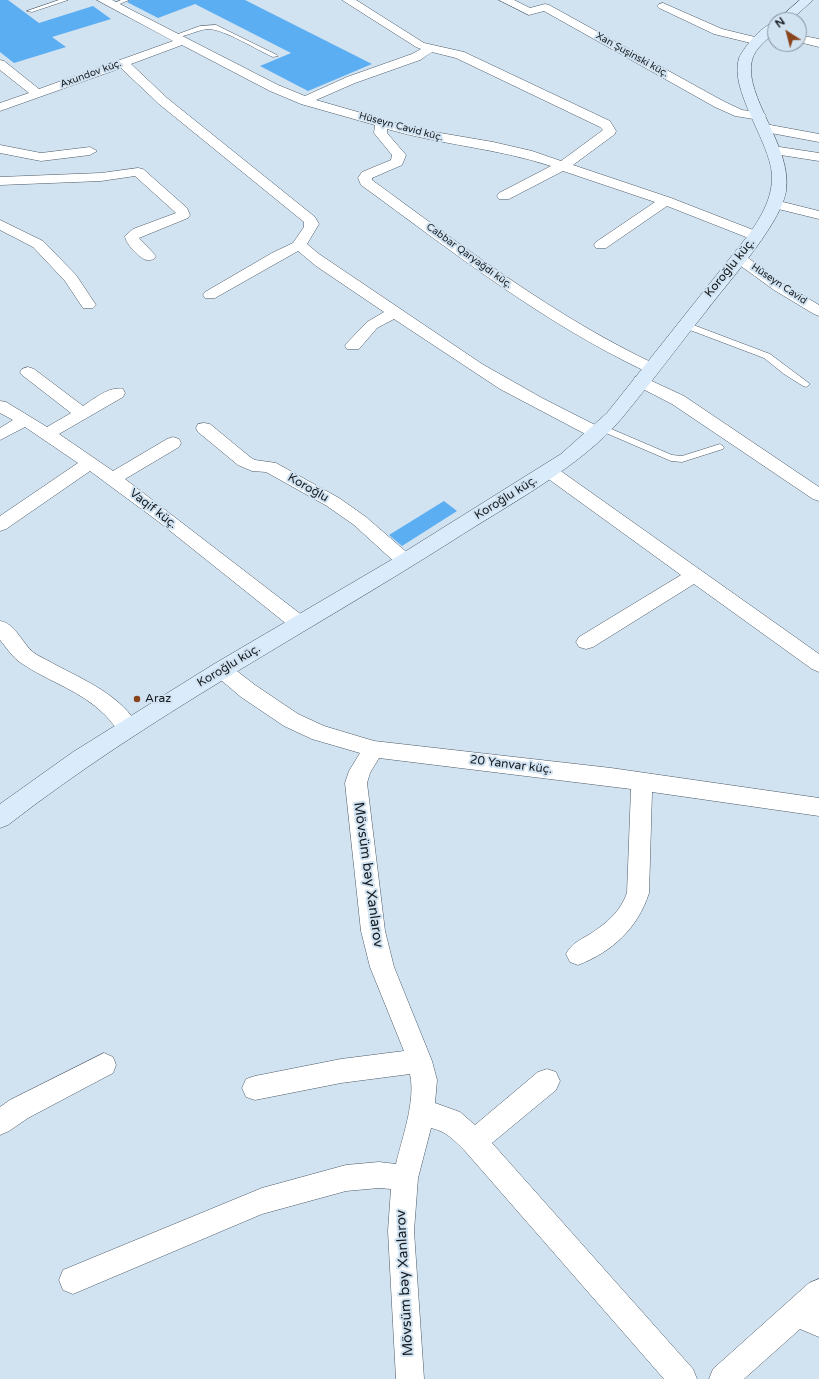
<!DOCTYPE html>
<html>
<head>
<meta charset="utf-8">
<style>
  body { margin:0 }
  #map { position:relative; width:819px; height:1379px; overflow:hidden; background:#d1e2f1; font-family:"Varela Round",sans-serif }
  canvas { display:block }
  .north { position:absolute; left:767px; top:12px; width:40px; height:40px; box-sizing:border-box; background:#d1e2f1; border:1px solid #86929d; border-radius:50%; rotate:324deg; font-size:11px; font-weight:700; line-height:16px; text-align:center; color:#151b20 }
  .north::after { content:''; display:block; margin:auto; width:14px; height:18px; background:#89441b; clip-path:polygon(50% 0,100% 100%,50% 72%,0 100%) }
</style>
</head>
<body>
<div id="map">
<canvas width="819" height="1379"></canvas>
<div class="north">N</div>
</div>
<script>
const ctx = document.querySelector('canvas').getContext('2d');
ctx.lineJoin = 'round';
function fillPath(path, color) {
  ctx.fillStyle = color;
  ctx.fill(path, 'evenodd');
}
function stroke(path, color, width, dash) {
  ctx.strokeStyle = color;
  ctx.lineWidth = width;
  ctx.lineCap = dash ? 'butt' : 'round';
  ctx.setLineDash(dash || []);
  ctx.stroke(path);
}
function label(font, color, halo, rows, align = 'center') {
  ctx.font = font + ' "Varela Round",sans-serif';
  ctx.lineWidth = 4;
  ctx.setLineDash([]);
  ctx.textBaseline = 'middle';
  ctx.strokeStyle = halo;
  ctx.fillStyle = color;
  for (const [text, x, y, turn = 0] of rows) {
    ctx.save();
    ctx.translate(x, y);
    ctx.rotate((+turn || 0) * Math.PI / 180);
    ctx.textAlign = isNaN(turn) ? turn : align;
    if (halo) ctx.strokeText(text, 0, 0);
    ctx.fillText(text, 0, 0);
    ctx.restore();
  }
}
fillPath(new Path2D(`
  M0 0H8L39 23 93 6 111 19 52 37 66 47 14 63 0 52Z
  M130 0H245L372 64 308 91 260 66 291 53 195 4 158 18 127 2Z
  M444 501 457 511 402 546 389 535Z`), '#5baef1');
const lane = new Path2D(`
  M59 0H68L32 12 27 11Z
  M121 0H129L115 6 110 5Z
  M216 25 277 55 278 56 273 57C257 50 224 29 208 29 199 29 176 41 170 37L200 26Z
  M682 323H688L770 354 810 384 806 387 803 386 784 374 764 358 682 327Z
  M602 425 672 455 682 456 720 444 724 447 723 449 682 462 671 461 599 430 598 428Z`);
const street = new Path2D(`
  M97 0H112L278 85 305 96 347 77 412 54 421 49 416 47 342 0H356L424 43 464 52 610 121 616 131 615 134 573 165 671 198 761 233 763 236 761 239H751L667 206 606 248H596L594 245 596 242 655 202 563 171 509 199H499L497 196 499 193 551 166C496 148 442 145 387 129V133L406 155 402 165 372 178V180C464 247 553 316 657 365L659 368 657 371 651 373 645 371C542 322 453 252 361 185L358 178 362 172 391 160 392 155 374 133 375 125 301 104 270 91 182 45 131 64 167 98 315 217 319 224 307 244 319 254 482 364 542 398 603 429 605 433 603 437 597 438 591 437 500 389 394 319 377 328 359 349H347L345 346 347 343 367 322 384 312 316 266 298 251 215 298H205L203 295 205 292 272 253 293 243 304 227V222L159 104 121 68 0 111V103L29 93 0 70V60L4 61 39 89 173 41ZM432 52 456 58 600 127 603 130 561 161 532 151 493 142 417 129 316 100 355 83 420 60Z
  M499 0H514L530 8 545 4 549 5 723 101 742 110 764 113 766 116 760 120 735 116 715 107 544 11 529 15Z
  M663 3 722 29 763 39 765 41 759 45 714 34 659 8 657 6 659 4Z
  M799 35 819 39V47L799 42Z
  M765 124 819 134V142L760 131 759 128Z
  M0 145 41 153 90 147 97 151 90 155 41 161 0 153Z
  M773 146 819 153V161L768 153 766 150 768 147Z
  M138 168 143 169 187 208 190 215 188 218 139 238 156 256 154 259C151 260 147 261 144 259 138 256 125 243 125 236L133 229 176 213 135 176 101 181 0 185V177L101 173Z
  M775 200 819 211V219L770 207 768 204 770 201Z
  M0 220 43 241 76 275 96 305 93 308H83L65 281 33 247 0 230Z
  M739 254 744 255 784 284 819 305V316L814 314 774 290 734 261 732 258 734 255Z
  M28 367 34 369 83 406C94 399 109 386 123 389L125 393 123 397 59 434 113 471 167 439 173 437 179 439 181 443 179 447 125 479 307 619 310 624 307 629 300 631 293 629 159 522 90 471 6 529 0 531V516L78 463 25 427 0 440V428L13 420 0 413V401L6 402 47 427 71 413 22 375 20 372 22 369Z
  M641 376 684 396 819 487V501L813 499 672 404 635 385 633 381 635 377Z
  M204 423 210 424 250 457 255 460 276 463 339 498 366 517 411 556 414 561 411 566 405 568 399 566 354 525 327 506 266 472 252 471 238 465 198 432 196 428 198 424Z
  M549 465 555 467 819 654V672L812 669 694 584 593 647 586 649 579 647 576 642 579 637 681 575 543 475 540 471 543 467Z
  M0 621C15 623 22 643 33 652 39 657 48 660 54 664 84 680 123 696 139 728L136 734C121 739 115 725 105 715 82 691 47 681 21 663 13 658 6 647 0 640Z
  M222 662 229 665 255 685 298 714 324 726 374 741 611 768 819 798V816L652 792 649 893C638 928 612 952 578 965L570 962 566 954C571 944 580 940 590 934 607 923 620 912 627 893L631 789 379 758 370 773 367 783 385 931 394 967 432 1061 437 1080 435 1103 460 1112 475 1125 538 1072 547 1069 556 1072 560 1081 556 1090 492 1143 693 1369 697 1379H664L465 1151C454 1140 446 1131 431 1128L418 1178 414 1231 424 1379H396L388 1231 391 1189 379 1188 346 1191 262 1214 73 1294 63 1290 59 1280 63 1270 262 1188 346 1165 379 1162 396 1164C402 1138 416 1101 410 1074L341 1083 255 1100 246 1097 242 1088 246 1079 255 1076 341 1059 404 1051 370 967 361 931 345 783 349 771 360 753 312 739 284 726 241 697 215 675 212 670 215 665Z
  M104 1053 113 1057 116 1065 113 1073 28 1118 9 1131 0 1135V1107L10 1100Z
  M819 1279V1337L800 1329 744 1379H709L713 1369 809 1283Z`);
const secondary = new Path2D(`
  M800 0H813L791 20H777Z
  M775 22V32C767 40 755 48 752 60 743 96 793 147 786 191 781 224 728 282 707 310 678 346 651 383 622 418 581 467 506 506 452 541 304 635 147 717 8 825L0 828V804L73 752 214 664 398 556 561 454 607 413 750 233C762 215 773 197 772 174 769 140 729 90 739 58 742 51 748 44 753 38 759 32 767 24 775 22Z`);
stroke(lane, '#4c5a67', 1);
stroke(street, '#4c5a67', 1);
stroke(secondary, '#4c5a67', 1);
fillPath(lane, '#fff');
fillPath(street, '#fff');
fillPath(secondary, '#daecfc');
for (const [x, y, r, color] of [
  [137,699,4,"#89441b"]
]) {
  const dot = new Path2D();
  dot.arc(x, y, r, 0, 2 * Math.PI);
  ctx.fillStyle = color;
  ctx.fill(dot);
  stroke(dot, '#d1e2f1', 1.5);
}
label('10px', '#151b20', '#d1e2f1', [
  ["Xan Şuşinski küç.",632,55,29],
  ["Axundov küç.",91,74,-20],
  ["Hüseyn Cavid küç.",401,127,15],
  ["Cabbar Qaryağdı küç.",469,256,36],
  ["Hüseyn Cavid",779,284,34]
]);
label('12px', '#151b20', '#d1e2f1', [
  ["Koroğlu küç.",730,268,-51],
  ["Koroğlu",308,488,30],
  ["Koroğlu küç.",506,498,-32],
  ["Vaqif küç.",153,509,38],
  ["Koroğlu küç.",229,666,-31],
  ["20 Yanvar küç.",511,765,7]
]);
label('12px', '#151b20', '#d1e2f1', [
  ["Araz",145,699]
], 'left');
label('14px', '#151b20', '#d1e2f1', [
  ["Mövsüm bəy Xanlarov",368,875,82],
  ["Mövsüm bəy Xanlarov",405,1283,-93]
]);
</script>
</body>
</html>
